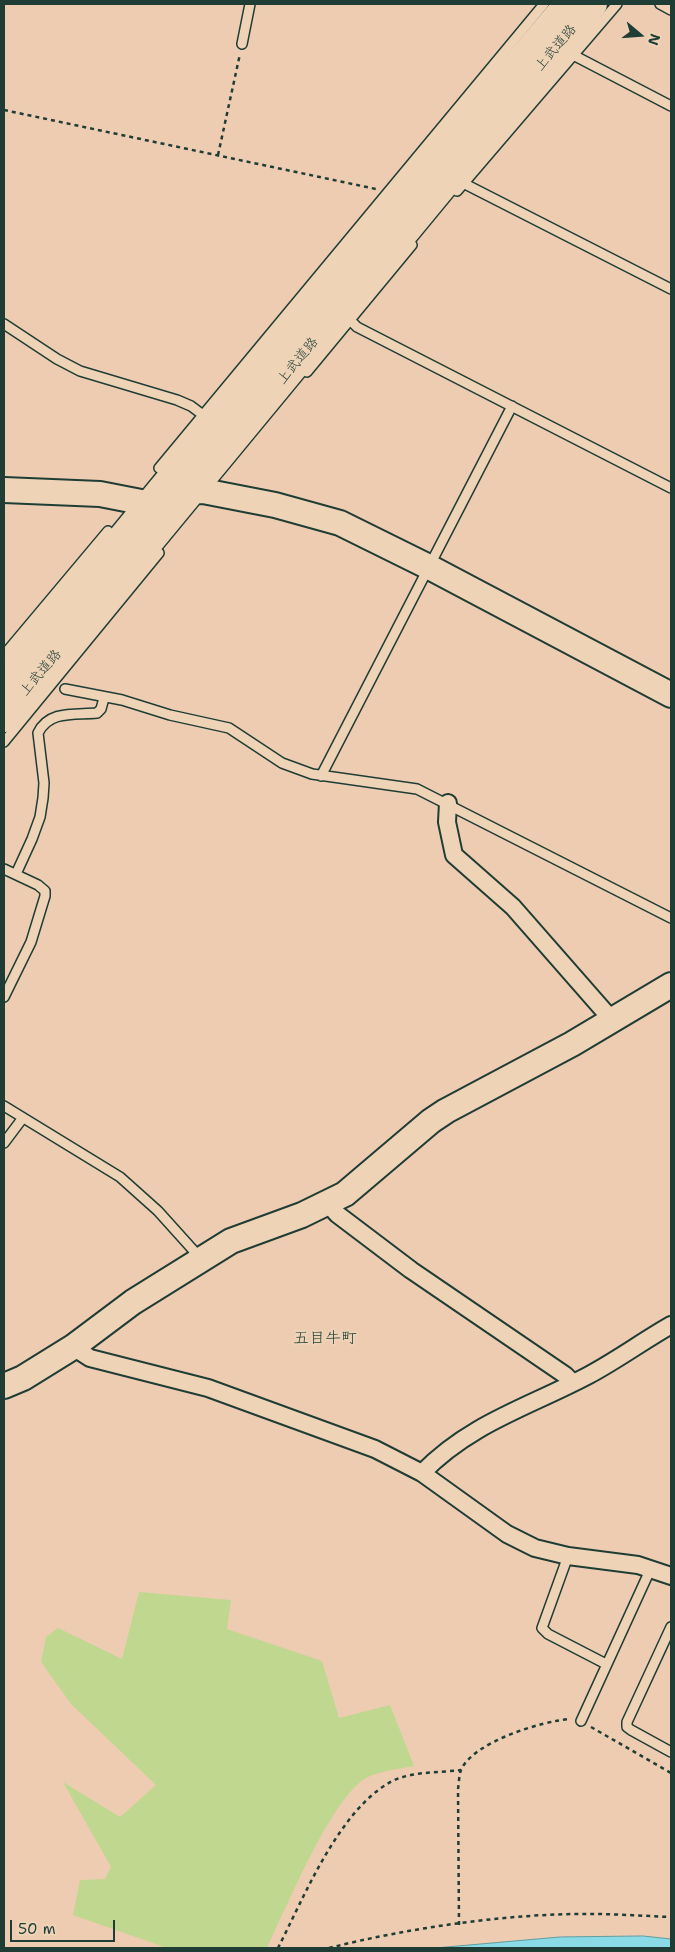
<!DOCTYPE html>
<html>
<head>
<meta charset="utf-8">
<style>
  body { margin:0 }
  #map { position:relative; width:675px; height:1952px; overflow:hidden; background:#eeccb2; font-family:"Shantell Sans",sans-serif }
  canvas { display:block }
  .frame { position:absolute; inset:0; border:5px solid #1f3d34; pointer-events:none }
  .north { position:absolute; left:615px; top:10px; width:50px; height:50px; -webkit-text-stroke:4px #efd3b6; paint-order:stroke; rotate:108deg; font-size:14px; font-weight:700; line-height:20px; text-align:center; color:#1f3d34 }
  .north::after { content:''; display:block; margin:auto; width:18px; height:22px; background:#1f3d34; clip-path:polygon(50% 0,100% 100%,50% 72%,0 100%) }
  .scale { position:absolute; left:10px; top:1920px; width:105px; height:22px; box-sizing:border-box; border:2px solid #1f3d34; border-top:0; padding-left:6px; font-size:15px; line-height:18px; white-space:nowrap; color:#1f3d34; -webkit-text-stroke:4px #efd3b6; paint-order:stroke }
</style>
</head>
<body>
<div id="map">
<canvas width="675" height="1952"></canvas>
<div class="frame"></div>
<div class="north">N</div>
<div class="scale">50 m</div>
</div>
<script>
const ctx = document.querySelector('canvas').getContext('2d');
ctx.lineJoin = 'round';
function fillPath(path, color) {
  ctx.fillStyle = color;
  ctx.fill(path, 'evenodd');
}
function stroke(path, color, width, dash) {
  ctx.strokeStyle = color;
  ctx.lineWidth = width;
  ctx.lineCap = dash ? 'butt' : 'round';
  ctx.setLineDash(dash || []);
  ctx.stroke(path);
}
function label(font, color, halo, rows, align = 'center') {
  ctx.font = font + ' "Shantell Sans","Klee One",sans-serif';
  ctx.lineWidth = 4;
  ctx.setLineDash([]);
  ctx.textBaseline = 'middle';
  ctx.strokeStyle = halo;
  ctx.fillStyle = color;
  for (const [text, x, y, turn = 0] of rows) {
    ctx.save();
    ctx.translate(x, y);
    ctx.rotate((+turn || 0) * Math.PI / 180);
    ctx.textAlign = isNaN(turn) ? turn : align;
    if (halo) ctx.strokeText(text, 0, 0);
    ctx.fillText(text, 0, 0);
    ctx.restore();
  }
}
fillPath(new Path2D(`
  M139 1592 231 1600 227 1629 322 1661 339 1718 390 1705 414 1766C398 1769 380 1771 366 1778 331 1798 286 1909 267 1948H167L73 1915 80 1880 105 1879 111 1867 63 1782 120 1817 156 1785 71 1704 41 1662 46 1637 58 1628 122 1659Z`), '#bfd78e');
const water = new Path2D(`
  M643 1936 671 1939V1948H435L560 1937Z`);
fillPath(water, '#8bdbe6');
stroke(water, '#609c9f', 1);
const lane = new Path2D(`
  M660 4 671 10
  M242 44 250 4
  M575 56 671 106
  M463 183 671 289
  M457 191 617 4
  M350 320 357 327 671 488
  M4 324 57 359 80 371 177 400 191 406 203 415
  M307 372 412 245
  M159 468 544 4
  M4 655 108 531
  M65 689 122 700 170 715 229 728 282 763 312 774 417 789 671 918
  M4 742 159 553
  M321 776 512 406
  M4 869 38 885 45 891V896L31 942 4 997
  M16 874 32 839 40 817 43 798 44 783 38 733C49 710 75 715 97 713L101 709 104 698
  M4 1106 120 1177 158 1211 194 1251 199 1259
  M4 1143 22 1119
  M568 1556 542 1628 548 1634 606 1664
  M671 1627 627 1722V1727L631 1730 671 1752
  M581 1721 651 1568`);
const street = new Path2D(`
  M448 803 447 822 454 855 513 907 612 1020
  M328 1204 337 1214 411 1270 565 1375 573 1383
  M73 1347 90 1358 208 1388 375 1449 422 1473 507 1534 535 1548 568 1556 638 1565 671 1576
  M422 1473C470 1423 531 1406 589 1375 617 1360 643 1341 671 1325`);
const secondary = new Path2D(`
  M4 490 100 494 146 503 163 501 186 492 203 491 275 505 340 523 431 568 671 695
  M4 1386 23 1378 73 1347 133 1302 231 1241 302 1215 345 1194 431 1121 446 1111 572 1044 671 985`);
const highway = new Path2D(`
  M4 682 289 334 564 9
  M4 718 593 4`);
stroke(lane, '#1f3d34', 12);
stroke(street, '#1f3d34', 20);
stroke(secondary, '#1f3d34', 28);
stroke(highway, '#1f3d34', 31);
stroke(new Path2D(`
  M4 110 376 189
  M218 155 240 54
  M591 1727 671 1773
  M459 1925 458 1789C459 1783 459 1775 461 1770 473 1742 542 1721 570 1719
  M278 1948C304 1897 337 1815 387 1784 407 1771 438 1773 461 1770
  M329 1948C408 1928 510 1913 592 1914 618 1914 645 1916 671 1917`), '#1f3d34', 2.5, [4, 4]);
stroke(lane, '#efd3b6', 9);
stroke(street, '#efd3b6', 16);
stroke(secondary, '#efd3b6', 24);
stroke(highway, '#efd3b6', 28);
label('14px', '#1f3d34', '#efd3b6', [
  ["上武道路",556,48,-50],
  ["上武道路",298,361,-51],
  ["上武道路",41,673,-50]
]);
label('16px', '#1f3d34', '#efd3b6', [
  ["五目牛町",325,1339]
]);
</script>
</body>
</html>
